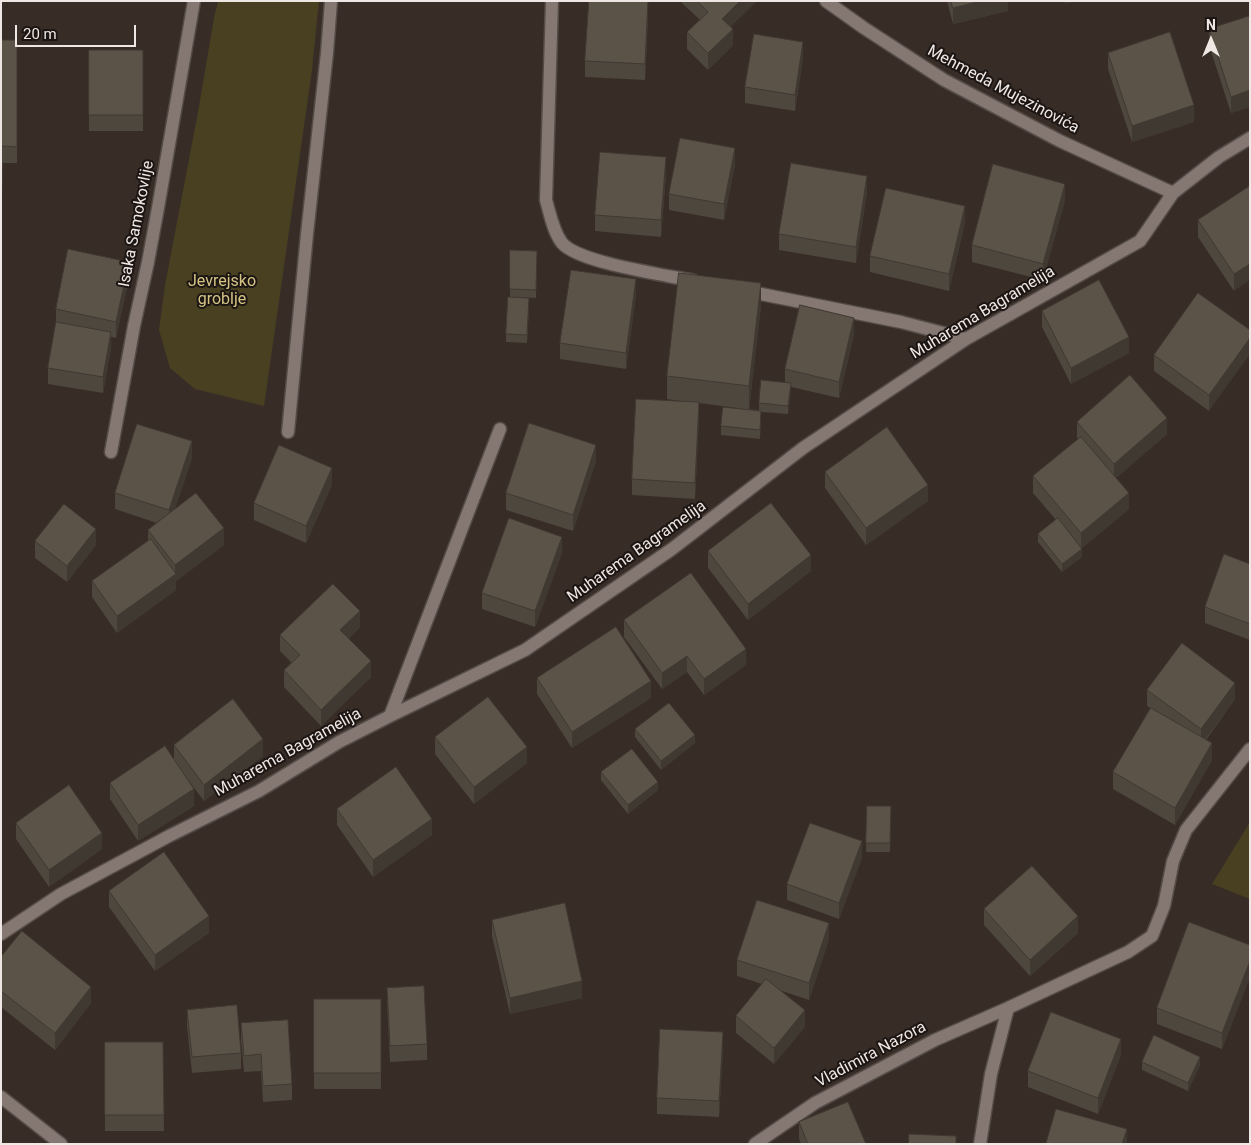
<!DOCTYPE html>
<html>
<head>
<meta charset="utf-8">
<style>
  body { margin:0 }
  #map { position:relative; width:1251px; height:1145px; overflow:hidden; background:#372c26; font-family:Roboto,sans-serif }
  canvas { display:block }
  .frame { position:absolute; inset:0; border:2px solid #efe7e3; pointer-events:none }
  .north { position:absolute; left:1186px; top:15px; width:50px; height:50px; -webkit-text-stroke:4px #1b1513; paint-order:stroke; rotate:0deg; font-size:14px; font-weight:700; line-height:20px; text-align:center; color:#efe7e3 }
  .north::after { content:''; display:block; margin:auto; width:18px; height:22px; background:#efe7e3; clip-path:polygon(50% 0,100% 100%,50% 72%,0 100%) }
  .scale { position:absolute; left:15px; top:25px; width:121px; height:22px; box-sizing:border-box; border:2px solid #efe7e3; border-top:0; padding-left:6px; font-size:15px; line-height:18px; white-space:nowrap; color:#efe7e3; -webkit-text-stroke:4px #1b1513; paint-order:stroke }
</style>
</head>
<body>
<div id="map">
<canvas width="1251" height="1145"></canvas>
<div class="frame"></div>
<div class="north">N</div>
<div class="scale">20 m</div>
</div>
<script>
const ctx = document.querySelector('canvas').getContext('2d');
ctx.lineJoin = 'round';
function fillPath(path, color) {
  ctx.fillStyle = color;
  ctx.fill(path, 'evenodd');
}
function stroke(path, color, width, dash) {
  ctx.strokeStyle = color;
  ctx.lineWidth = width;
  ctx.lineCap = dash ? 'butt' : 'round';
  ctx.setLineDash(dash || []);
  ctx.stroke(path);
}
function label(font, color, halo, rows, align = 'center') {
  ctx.font = font + ' Roboto,sans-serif';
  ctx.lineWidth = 4;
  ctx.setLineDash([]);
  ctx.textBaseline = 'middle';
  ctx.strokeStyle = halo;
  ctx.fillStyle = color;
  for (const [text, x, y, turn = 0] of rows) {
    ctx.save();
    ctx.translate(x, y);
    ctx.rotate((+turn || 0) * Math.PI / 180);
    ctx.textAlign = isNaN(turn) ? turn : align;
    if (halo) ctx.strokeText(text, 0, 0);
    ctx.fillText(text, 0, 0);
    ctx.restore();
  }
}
fillPath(new Path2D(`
  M218 1H319L312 70 264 406 195 389 170 368 159 330 165 285 198 112 214 18Z
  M1250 822V899L1212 884Z`), '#494022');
const service = new Path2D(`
  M288 432 307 234 327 53 331 1`);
const minor = new Path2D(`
  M552 1 546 200C550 214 553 231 562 243 579 263 666 275 694 281
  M826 1 864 28 944 80 1060 141 1173 193
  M746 291 901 322 966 339
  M111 452 134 326 148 262 158 208 194 1
  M390 716 500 429
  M1 934 61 894 169 836 259 791 339 742 390 716 525 650 672 549 803 448 966 339 1140 241 1173 193 1219 157 1250 138
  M1 1097 61 1144
  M755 1144 815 1103 935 1040 1008 1008 1128 952 1152 936 1164 906 1173 861 1186 830 1250 749
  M980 1144 991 1074 1008 1008`);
stroke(service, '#544b46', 15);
stroke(minor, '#544b46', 15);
stroke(service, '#857771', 12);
stroke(minor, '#857771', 12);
fillPath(new Path2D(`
  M682 1H757L730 27 733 45 708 70 687 49V32L700 20 682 3Z
  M947 1H1008V11L953 24Z
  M1250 16V107L1231 113 1209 45V29Z
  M648 17 645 80 585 77V61Z
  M1 40H17V163H1Z
  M89 50H143V131H89Z
  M1108 53 1194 122 1132 142 1108 69Z
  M803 58 795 111 745 103V87Z
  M735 164 724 220 669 210V194Z
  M666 174 661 237 595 231V215Z
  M1250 186 1234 291 1198 237V220Z
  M867 192 856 263 779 250V234Z
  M1065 200 1043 280 972 262V245Z
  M965 222 949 291 870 272V256Z
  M510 250 537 251 536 298 513 297 529 307 527 343 506 342V334L510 297Z
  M129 278 116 338 111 337V348L103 393 48 384V368L56 325V309Z
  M636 295 626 369 560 359V343Z
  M761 306 749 409 759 410V403L785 382V369L854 335 839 398 791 387 788 414 761 412 760 439 721 435V426L737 408 699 403V418L695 499 632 495V479L680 401 667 399V376Z
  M1042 311 1129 353 1071 384 1042 327Z
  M1250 330 1209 411 1154 371V355Z
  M1077 422 1167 434 1116 478 1129 509 1082 548V557L1062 572 1038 542V534L1056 520 1033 493V476L1078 439 1077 438Z
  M192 458 175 509 224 545 176 581V590L117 633 92 597V581L148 541V530L157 523 115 509V493Z
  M596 461 573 531 506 510V493Z
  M825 472 928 501 866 545 825 488Z
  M332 485 306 543 254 520V503Z
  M35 541 96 545 67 582 35 558Z
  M708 551 811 571 748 620 708 568Z
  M562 553 535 627 482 609V593Z
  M1250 564V640L1205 623V607Z
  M624 620 746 665 704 695 687 672 662 689 624 637Z
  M360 627 349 638 371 677 321 726 284 687V670L292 663 280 651V635Z
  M537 678 651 698 572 748 537 694Z
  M1147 690 1235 699 1206 740 1212 760 1175 825 1113 789V772L1150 708 1147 706Z
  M635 729 695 743 661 770 635 737Z
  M435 737 527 763 474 804 435 754Z
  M174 745 263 756 204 801 182 772 194 806 138 841 110 799V783L174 759Z
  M601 772 658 790 628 814 601 780Z
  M867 806H891L890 852H866Z
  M337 809 432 835 373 877 337 825Z
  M16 823 102 849 49 887 16 839Z
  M862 858 839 919 787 900V884Z
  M109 891 209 933 155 971 109 907Z
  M984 909 1078 933 1030 976 984 925Z
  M492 920 582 998 510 1014 492 936Z
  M829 939 809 1000 779 990 805 1027 774 1064 736 1033V1016L762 984 737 976V960Z
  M1250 945V977L1222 1049 1157 1024V1008Z
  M1 957 91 1003 55 1050 1 1007Z
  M387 988 427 1044V1060L390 1062 387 1004Z
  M314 999H381V1089H314Z
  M187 1010 241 1053V1069L192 1073 187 1026Z
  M241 1023 292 1084V1100L263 1102 261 1071 244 1072 241 1040Z
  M105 1042H163L164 1131H105Z
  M723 1048 719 1117 657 1114V1098Z
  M1121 1055 1098 1114 1028 1087V1071Z
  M1142 1062 1200 1065 1188 1091 1142 1070Z
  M799 1122 866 1144H801L799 1138Z`), '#4e473e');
fillPath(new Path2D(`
  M648 1V17L645 80V64Z
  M740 1H757L722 35V19Z
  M981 1H1008V11L953 24V8Z
  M1065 1H1076L1065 4Z
  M733 29V45L708 70V53Z
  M803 42V58L795 111V95Z
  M1250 90V107L1231 113V97Z
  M1194 105V122L1132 142V126Z
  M735 148V164L724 220V204Z
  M666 157V174L661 237V220Z
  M3 164V180L1 208V192Z
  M867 176V192L856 263V247Z
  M1065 184V200L1043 280V264Z
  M965 206V222L949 291V274Z
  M129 262V278L116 338V322Z
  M1250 264V280L1234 291V274Z
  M636 279V295L626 369V353Z
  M761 283V306L749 410V386Z
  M854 318V335L839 398V382Z
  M111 332V348L103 393V377Z
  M1129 337V353L1071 384V368Z
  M1250 338V354L1209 411V395Z
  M791 383V391L788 414V406Z
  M699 402V418L695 499V483Z
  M761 411V419L760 439V430Z
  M1167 418V434L1114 480V464Z
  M192 441V458L169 527V510Z
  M596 445V461L573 531V515Z
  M332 468V485L306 543V526Z
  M928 485V501L866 545V528Z
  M1129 493V509L1081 549V533Z
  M224 528V545L176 581V590L117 633V616L175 574V565Z
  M96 529V545L67 582V566Z
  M562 537V553L535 627V611Z
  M1082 549V557L1062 572V564Z
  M811 555V571L748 620V604Z
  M360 611V627L340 646V630Z
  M746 649V665L704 695V679Z
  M687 656V672L662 689V673Z
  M371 661V677L321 726V710Z
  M651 681V698L572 748V732Z
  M1235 683V699L1201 745V729Z
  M695 735V743L661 770V761Z
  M263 739V756L204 801V785Z
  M1212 743V760L1175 825V808Z
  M527 747V763L474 804V787Z
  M658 782V790L628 814V805Z
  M194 789V806L138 841V825Z
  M432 819V835L373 877V860Z
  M102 833V849L49 887V870Z
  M862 841V858L839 919V903Z
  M209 916V933L155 971V955Z
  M1078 916V933L1030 976V960Z
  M829 923V939L809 1000V983Z
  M1250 961V977L1222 1049V1033Z
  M582 981V998L510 1014V998Z
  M91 987V1003L55 1050V1033Z
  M805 1010V1027L774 1064V1048Z
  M723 1032V1048L719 1117V1101Z
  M1121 1039V1055L1098 1114V1098Z
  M1200 1057V1065L1188 1091V1083Z
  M1127 1129V1144H1122Z`), '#403932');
const building = new Path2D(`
  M589 1H648L645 64 585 61Z
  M697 1H740L722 19 733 29 708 53 687 32 708 12Z
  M951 1H981L953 8Z
  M1250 16V90L1231 97 1209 29Z
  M1170 32 1194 105 1132 126 1108 53Z
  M754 34 803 42 795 95 745 87Z
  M1 40H17V147L1 146Z
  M89 50H143V115H89Z
  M680 138 735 148 724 204 669 194Z
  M600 152 666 157 661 220 595 215Z
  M1 163 3 164 1 192Z
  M791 163 867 176 856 247 779 234Z
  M993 164 1065 184 1043 264 972 245Z
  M1250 186V264L1234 274 1198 220Z
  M886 188 965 206 949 274 870 256Z
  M68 249 129 262 116 322 56 309Z
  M510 250 537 251 536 290 510 289Z
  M571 270 636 279 626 353 560 343Z
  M679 273 761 283 749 386 667 376Z
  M1099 280 1129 337 1071 368 1042 311Z
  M1198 293 1250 330V338L1209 395 1154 355Z
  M508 297 529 298 527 335 506 334Z
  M800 305 854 318 839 382 785 369Z
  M56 322 111 332 103 377 48 368Z
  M1130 375 1167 418 1114 464 1077 422Z
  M761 380 791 383 788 406 759 403Z
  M636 399 699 402 695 483 632 479Z
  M723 407 761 411 760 430 721 426Z
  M529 423 596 445 573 515 506 493Z
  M137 424 192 441 169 510 115 493Z
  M887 427 928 485 866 528 825 472Z
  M1081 437 1129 493 1081 533 1033 476Z
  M279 445 332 468 306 526 254 503Z
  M196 493 224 528 175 565 148 530Z
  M771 503 811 555 748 604 708 551Z
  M64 504 96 529 67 566 35 541Z
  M509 518 562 537 535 611 482 593Z
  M1058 518 1082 549 1062 564 1038 534Z
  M151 539 176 574 117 616 92 581Z
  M1224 554 1250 564V624L1205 607Z
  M691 573 746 649 704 679 687 656 662 673 624 620Z
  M333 584 360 611 340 630 371 661 321 710 284 670 300 655 280 635Z
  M616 627 651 681 572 732 537 678Z
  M1182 643 1235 683 1201 729 1147 690Z
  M488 697 527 747 474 787 435 737Z
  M233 699 263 739 204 785 174 745Z
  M669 703 695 735 661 761 635 729Z
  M1151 708 1212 743 1175 808 1113 772Z
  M165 746 194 789 138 825 110 783Z
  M632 749 658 782 628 805 601 772Z
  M396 767 432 819 373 860 337 809Z
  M69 785 102 833 49 870 16 823Z
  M867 806H891L890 843H866Z
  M810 823 862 841 839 903 787 884Z
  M164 852 209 916 155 955 109 891Z
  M1032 866 1078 916 1030 960 984 909Z
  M757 900 829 923 809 983 737 960Z
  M565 903 582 981 510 998 492 920Z
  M1189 922 1250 945V961L1222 1033 1157 1008Z
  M22 931 91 987 55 1033 1 991V957Z
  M766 979 805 1010 774 1048 736 1016Z
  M424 986 427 1044 390 1046 387 988Z
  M314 999H381V1073H314Z
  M237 1005 241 1053 192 1057 187 1010Z
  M1051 1012 1121 1039 1098 1098 1028 1071Z
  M288 1020 292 1084 263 1086 261 1054 244 1056 241 1023Z
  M660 1029 723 1032 719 1101 657 1098Z
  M1154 1035 1200 1057 1188 1083 1142 1062Z
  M105 1042H163L164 1115H105Z
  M848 1102 866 1144H808L799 1122Z
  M1056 1109 1127 1129 1122 1144H1046Z
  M909 1134 956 1136V1144H909Z`);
fillPath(building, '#5b5248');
stroke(building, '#403932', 1);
label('16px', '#efe7e3', '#1b1513', [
  ["Mehmeda Mujezinovića",1003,90,28],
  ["Isaka Samokovlije",137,224,-79],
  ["Muharema Bagramelija",983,313,-31],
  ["Muharema Bagramelija",637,552,-35],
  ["Muharema Bagramelija",288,753,-29],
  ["Vladimira Nazora",871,1055,-28]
]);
label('16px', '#d5c484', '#1b1513', [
  ["Jevrejsko",222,282],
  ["groblje",222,300]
]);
</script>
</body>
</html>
